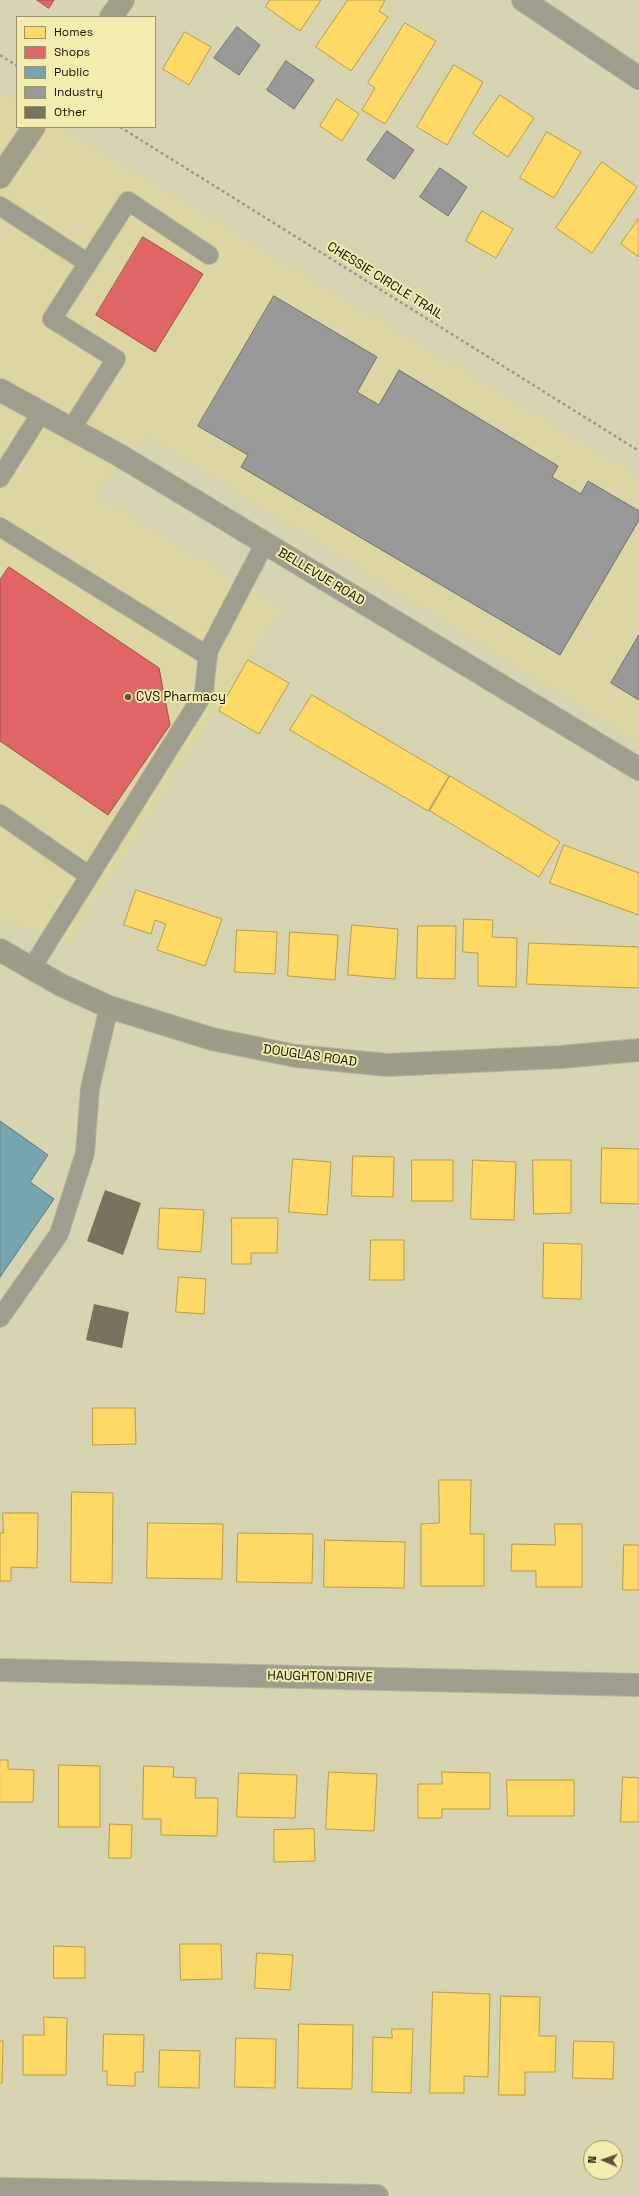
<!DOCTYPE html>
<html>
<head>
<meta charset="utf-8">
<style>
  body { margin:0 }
  #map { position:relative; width:639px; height:2196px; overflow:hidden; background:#d7d4b2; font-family:"Space Grotesk",sans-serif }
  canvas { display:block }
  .legend { position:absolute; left:16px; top:16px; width:140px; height:112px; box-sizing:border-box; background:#f3eeaf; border:1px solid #9a9669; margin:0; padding:5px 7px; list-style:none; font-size:12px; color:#151200 }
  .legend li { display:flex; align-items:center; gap:8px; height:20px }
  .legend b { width:20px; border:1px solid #9a9669 }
  .north { position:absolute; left:583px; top:2140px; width:40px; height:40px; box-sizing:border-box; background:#f3eeaf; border:1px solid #9a9669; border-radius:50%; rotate:272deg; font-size:11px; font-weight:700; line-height:16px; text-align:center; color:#151200 }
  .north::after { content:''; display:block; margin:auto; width:14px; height:18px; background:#59563e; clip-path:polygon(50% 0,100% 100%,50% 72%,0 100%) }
</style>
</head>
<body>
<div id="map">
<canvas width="639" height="2196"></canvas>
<ul class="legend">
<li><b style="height:11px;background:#ffd966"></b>Homes</li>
<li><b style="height:11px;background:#e06666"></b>Shops</li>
<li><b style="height:11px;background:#76a5af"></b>Public</li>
<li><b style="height:11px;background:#999"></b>Industry</li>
<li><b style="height:11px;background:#78735c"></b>Other</li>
</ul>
<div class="north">N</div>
</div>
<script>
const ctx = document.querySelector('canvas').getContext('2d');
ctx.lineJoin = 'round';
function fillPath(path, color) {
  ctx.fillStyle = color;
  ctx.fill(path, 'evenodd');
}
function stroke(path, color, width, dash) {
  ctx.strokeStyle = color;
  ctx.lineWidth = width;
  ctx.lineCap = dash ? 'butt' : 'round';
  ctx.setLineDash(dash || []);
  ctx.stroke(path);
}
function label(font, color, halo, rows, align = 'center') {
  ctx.font = font + ' "Space Grotesk",sans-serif';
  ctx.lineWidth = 4;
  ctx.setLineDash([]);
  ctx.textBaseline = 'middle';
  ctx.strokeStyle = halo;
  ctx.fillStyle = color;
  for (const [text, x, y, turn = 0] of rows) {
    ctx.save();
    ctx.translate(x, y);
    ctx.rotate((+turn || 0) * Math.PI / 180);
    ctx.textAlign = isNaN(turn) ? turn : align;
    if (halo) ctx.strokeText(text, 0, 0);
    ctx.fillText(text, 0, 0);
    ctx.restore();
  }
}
fillPath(new Path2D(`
  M0 91 17 101V127H59L639 477V742L147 435 93 494 281 608 70 941 0 920Z`), '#dcd7a2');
const homes = new Path2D(`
  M270 0H321L300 31 266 7Z
  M348 0H385L379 11 388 17 351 71 316 47Z
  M405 23 436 41 385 124 362 110 375 88 368 83Z
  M185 32 211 47 189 85 163 69Z
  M454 65 483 82 447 145 417 127Z
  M500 95 534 118 508 157 473 134Z
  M337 99 359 114 342 141 320 126Z
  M547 132 581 152 554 198 520 178Z
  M602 162 637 187 592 253 556 228Z
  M482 211 513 229 496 258 466 241Z
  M639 218V257L621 244Z
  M248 660 289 683 259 734 219 711Z
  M312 695 449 776 428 811 290 730Z
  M450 776 560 842 539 877 430 811Z
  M564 845 639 873V915L550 883Z
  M136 890 222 919 205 966 157 950 166 924 155 920 151 934 124 925Z
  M464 919 493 920 492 937 517 938 516 987 478 986V953L463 952Z
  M352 925 398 929 395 979 348 975Z
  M418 926H456L455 979 417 978Z
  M237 930 277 932 275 974 235 972Z
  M290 932 338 935 335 980 288 976Z
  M529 943 639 947V988L527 984Z
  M602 1148 639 1149V1204L601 1203Z
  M353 1156 394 1157 393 1197 352 1196Z
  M293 1159 331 1162 327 1215 289 1212Z
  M412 1160H453V1201H412Z
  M473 1160 516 1162 514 1220 471 1219Z
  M533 1160H571V1213L534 1214Z
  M160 1208 204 1210 201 1252 158 1249Z
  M232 1218H278L277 1253H251V1264H232Z
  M371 1240H404V1280H370Z
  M544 1243 582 1244 581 1299 543 1298Z
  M179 1277 206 1279 204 1314 176 1312Z
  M93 1408H135L136 1444 93 1445Z
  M439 1480H471L470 1534H484V1586H421V1524L439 1523Z
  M72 1492 113 1493 112 1583 71 1582Z
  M3 1513H38L37 1568 11 1567V1581H0V1533H3Z
  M148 1523 223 1524 222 1579 147 1578Z
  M555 1524H582V1587H536V1571H511L512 1544 555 1545Z
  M238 1533 313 1534 312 1583 237 1582Z
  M325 1540 405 1542 404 1588 324 1587Z
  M624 1545H639V1590H623Z
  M0 1760H8V1769L34 1770 33 1802H0Z
  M59 1765 100 1766V1827H59Z
  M144 1766 174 1767 173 1777 196 1778 195 1798H218L217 1836 161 1835V1819H143Z
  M329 1772 377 1774 374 1831 326 1829Z
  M442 1772 490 1773V1809H442V1818H418V1784H442Z
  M239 1773 297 1775 295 1818 237 1817Z
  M623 1777 639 1778V1822H621Z
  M507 1780H574V1816H508Z
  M110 1824 132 1825 131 1858H109Z
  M314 1829 315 1861 274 1862V1830Z
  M180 1944H221L222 1979 181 1980Z
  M54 1946 85 1947V1978H54Z
  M257 1953 293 1955 290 1990 255 1988Z
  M433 1992 490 1994 488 2077 464 2076V2093H430Z
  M501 1996 540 1997 539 2036H556L555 2072H525V2095H499Z
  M44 2017 67 2018 66 2075H23V2035H44Z
  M299 2024 353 2025 352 2089 298 2088Z
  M392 2029H413L411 2093 372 2092 373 2037 392 2038Z
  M104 2034 144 2035 143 2072H135V2086L107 2085V2071H103Z
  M236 2038 276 2039 275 2088 235 2087Z
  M0 2041H3L2 2083H0Z
  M574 2041 614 2042 613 2079 573 2078Z
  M160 2050 200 2051 199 2088 159 2087Z`);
fillPath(homes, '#ffd966');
stroke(homes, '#b99d47', 1);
const shops = new Path2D(`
  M37 0H54L49 8Z
  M143 237 203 274 155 352 96 315Z
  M9 567 159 668 170 725 108 815 0 741V580Z`);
fillPath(shops, '#e06666');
stroke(shops, '#a34d47', 1);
const public = new Path2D(`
  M0 1121 48 1155 30 1182 54 1199 0 1277Z`);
fillPath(public, '#76a5af');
stroke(public, '#59797a', 1);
const industry = new Path2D(`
  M237 27 260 45 239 75 214 58Z
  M286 61 314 80 294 109 267 90Z
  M387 131 414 150 394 179 367 160Z
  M440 168 467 187 448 216 420 197Z
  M274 296 377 357 357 392 379 405 399 370 558 466 552 477 581 494 588 481 639 511V520L560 655 241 467 248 455 198 426Z
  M639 635V700L611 683Z`);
fillPath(industry, '#999');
stroke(industry, '#71706b', 1);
fillPath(new Path2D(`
  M105 1190 141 1203 123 1255 87 1241Z
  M94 1304 129 1312 122 1348 86 1340Z`), '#78735c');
const lane = new Path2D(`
  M0 206 88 263 52 319 116 359 71 429
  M88 263 128 201 209 255
  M0 478 41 413
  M0 527 208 656
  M0 814 88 875
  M31 969 204 693 208 652 265 543
  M0 1318 59 1234 85 1153 90 1088 109 1007`);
const street = new Path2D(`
  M523 0 639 78
  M0 390 119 455 639 769
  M0 1670 639 1685
  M0 2189 377 2196`);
const secondary = new Path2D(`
  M0 950 61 985 109 1007 212 1039 296 1056 387 1065 561 1057 639 1050`);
const primary = new Path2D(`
  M111 17 123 0
  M0 177 34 127`);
stroke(lane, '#b5b299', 20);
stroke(street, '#b5b299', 24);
stroke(secondary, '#b5b299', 24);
stroke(primary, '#b5b299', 24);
stroke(new Path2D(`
  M0 55 17 66
  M120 127 639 451`), '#999888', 2.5, [3, 3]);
stroke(lane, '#9f9e8e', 18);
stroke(street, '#9f9e8e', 22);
stroke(secondary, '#9d9c88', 22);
stroke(primary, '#a09e87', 22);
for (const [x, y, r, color] of [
  [128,697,4,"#59563e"]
]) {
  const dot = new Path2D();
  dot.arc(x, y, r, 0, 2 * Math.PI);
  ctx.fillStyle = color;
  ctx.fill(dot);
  stroke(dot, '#f3eeaf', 1.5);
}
label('13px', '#151200', '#f3eeaf', [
  ["CHESSIE CIRCLE TRAIL",385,281,32],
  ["BELLEVUE ROAD",321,577,31],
  ["DOUGLAS ROAD",310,1056,8],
  ["HAUGHTON DRIVE",320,1677,1]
]);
label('13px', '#151200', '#f3eeaf', [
  ["CVS Pharmacy",136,697]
], 'left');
</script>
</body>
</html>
